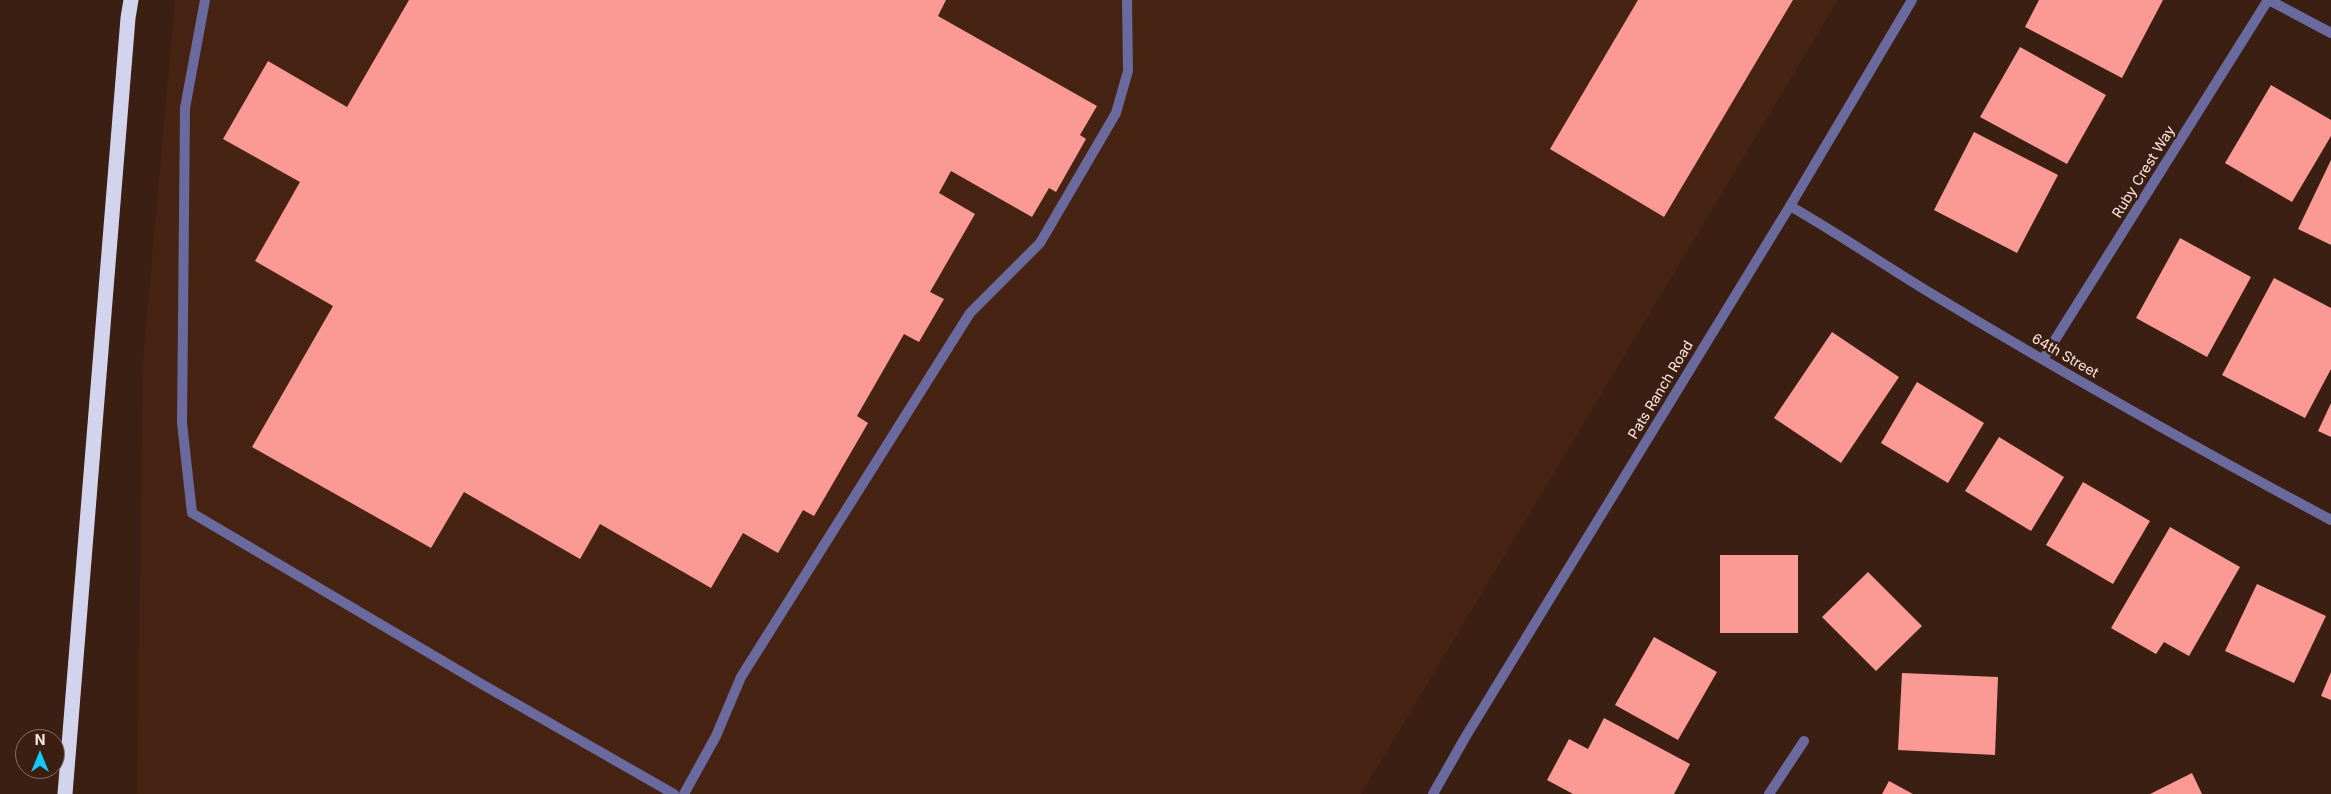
<!DOCTYPE html>
<html>
<head>
<meta charset="utf-8">
<style>
  body { margin:0 }
  #map { position:relative; width:2331px; height:794px; overflow:hidden; background:#3c1f13; font-family:Inter,sans-serif }
  canvas { display:block }
  .north { position:absolute; left:15px; top:729px; width:50px; height:50px; box-sizing:border-box; background:#3c1f13; border:1px solid #8a7065; border-radius:50%; rotate:0deg; font-size:14px; font-weight:700; line-height:20px; text-align:center; color:#fee9e1 }
  .north::after { content:''; display:block; margin:auto; width:18px; height:22px; background:#11cafb; clip-path:polygon(50% 0,100% 100%,50% 72%,0 100%) }
</style>
</head>
<body>
<div id="map">
<canvas width="2331" height="794"></canvas>
<div class="north">N</div>
</div>
<script>
const ctx = document.querySelector('canvas').getContext('2d');
ctx.lineJoin = 'round';
function fillPath(path, color) {
  ctx.fillStyle = color;
  ctx.fill(path, 'evenodd');
}
function stroke(path, color, width, dash) {
  ctx.strokeStyle = color;
  ctx.lineWidth = width;
  ctx.lineCap = dash ? 'butt' : 'round';
  ctx.setLineDash(dash || []);
  ctx.stroke(path);
}
function label(font, color, halo, rows, align = 'center') {
  ctx.font = font + ' Inter,sans-serif';
  ctx.lineWidth = 5;
  ctx.setLineDash([]);
  ctx.textBaseline = 'middle';
  ctx.strokeStyle = halo;
  ctx.fillStyle = color;
  for (const [text, x, y, turn = 0] of rows) {
    ctx.save();
    ctx.translate(x, y);
    ctx.rotate((+turn || 0) * Math.PI / 180);
    ctx.textAlign = isNaN(turn) ? turn : align;
    if (halo) ctx.strokeText(text, 0, 0);
    ctx.fillText(text, 0, 0);
    ctx.restore();
  }
}
fillPath(new Path2D(`
  M175 0H1838L1361 794H137L143 359Z`), '#472314');
fillPath(new Path2D(`
  M409 0H946L938 16 1097 106 1080 135 1086 139 1056 192 1049 188 1032 217 951 171 939 193 975 214 930 292 944 299 919 342 904 334 857 416 868 423 814 516 803 510 778 553 743 533 711 588 600 524 580 559 464 492 431 548 252 447 333 306 255 261 300 182 223 139 268 61 347 107Z
  M1638 0H1793L1664 217 1550 149Z
  M2039 0H2163L2122 78 2025 27Z
  M2020 47 2106 95 2067 164 1980 117Z
  M2271 85 2331 120V136L2292 202 2225 163Z
  M1974 132 2058 175 2017 253 1934 210Z
  M2331 160V245L2298 229Z
  M2180 238 2251 277 2207 357 2136 318Z
  M2274 278 2331 308V369L2305 418 2222 375Z
  M1832 332 1899 377 1841 463 1774 418Z
  M1917 382 1984 423 1948 483 1881 443Z
  M2331 403V437L2318 431Z
  M1999 437 2064 477 2031 531 1965 491Z
  M2083 482 2150 521 2113 584 2046 545Z
  M2170 527 2240 567 2189 656 2164 642 2156 654 2111 628Z
  M1720 555H1798V633H1720Z
  M1868 572 1922 626 1876 671 1822 617Z
  M2257 584 2326 616 2294 683 2225 651Z
  M1654 637 1717 672 1678 740 1615 705Z
  M2331 672V700L2321 696Z
  M1902 673 1998 677 1995 755 1898 750Z
  M1604 718 1690 764 1674 794H1573L1547 780 1569 739 1588 749Z
  M2192 773 2202 794H2150Z
  M1889 781 1913 794H1882Z`), '#fb9a94');
stroke(new Path2D(`
  M205 0 185 108 182 423 192 513 485 686 674 794
  M684 794 716 736 741 677 970 313 1040 243 1116 113 1128 71 1127 0`), '#6a6a9e', 10);
stroke(new Path2D(`
  M2269 0 2331 33
  M1790 206C1839 234 1884 265 1932 294 2063 373 2196 448 2331 520
  M2043 359 2268 0
  M1769 794 1804 741`), '#6a6a9e', 10);
stroke(new Path2D(`
  M1433 794 1466 736 1790 206 1912 0`), '#6a6a9e', 10);
stroke(new Path2D(`
  M65 794 128 18 131 0`), '#d2d4ed', 15);
label('14px', '#fee9e1', '#3c1f13', [
  ["Ruby Crest Way",2144,172,-58],
  ["64th Street",2065,356,30],
  ["Pats Ranch Road",1661,390,-59]
]);
</script>
</body>
</html>
